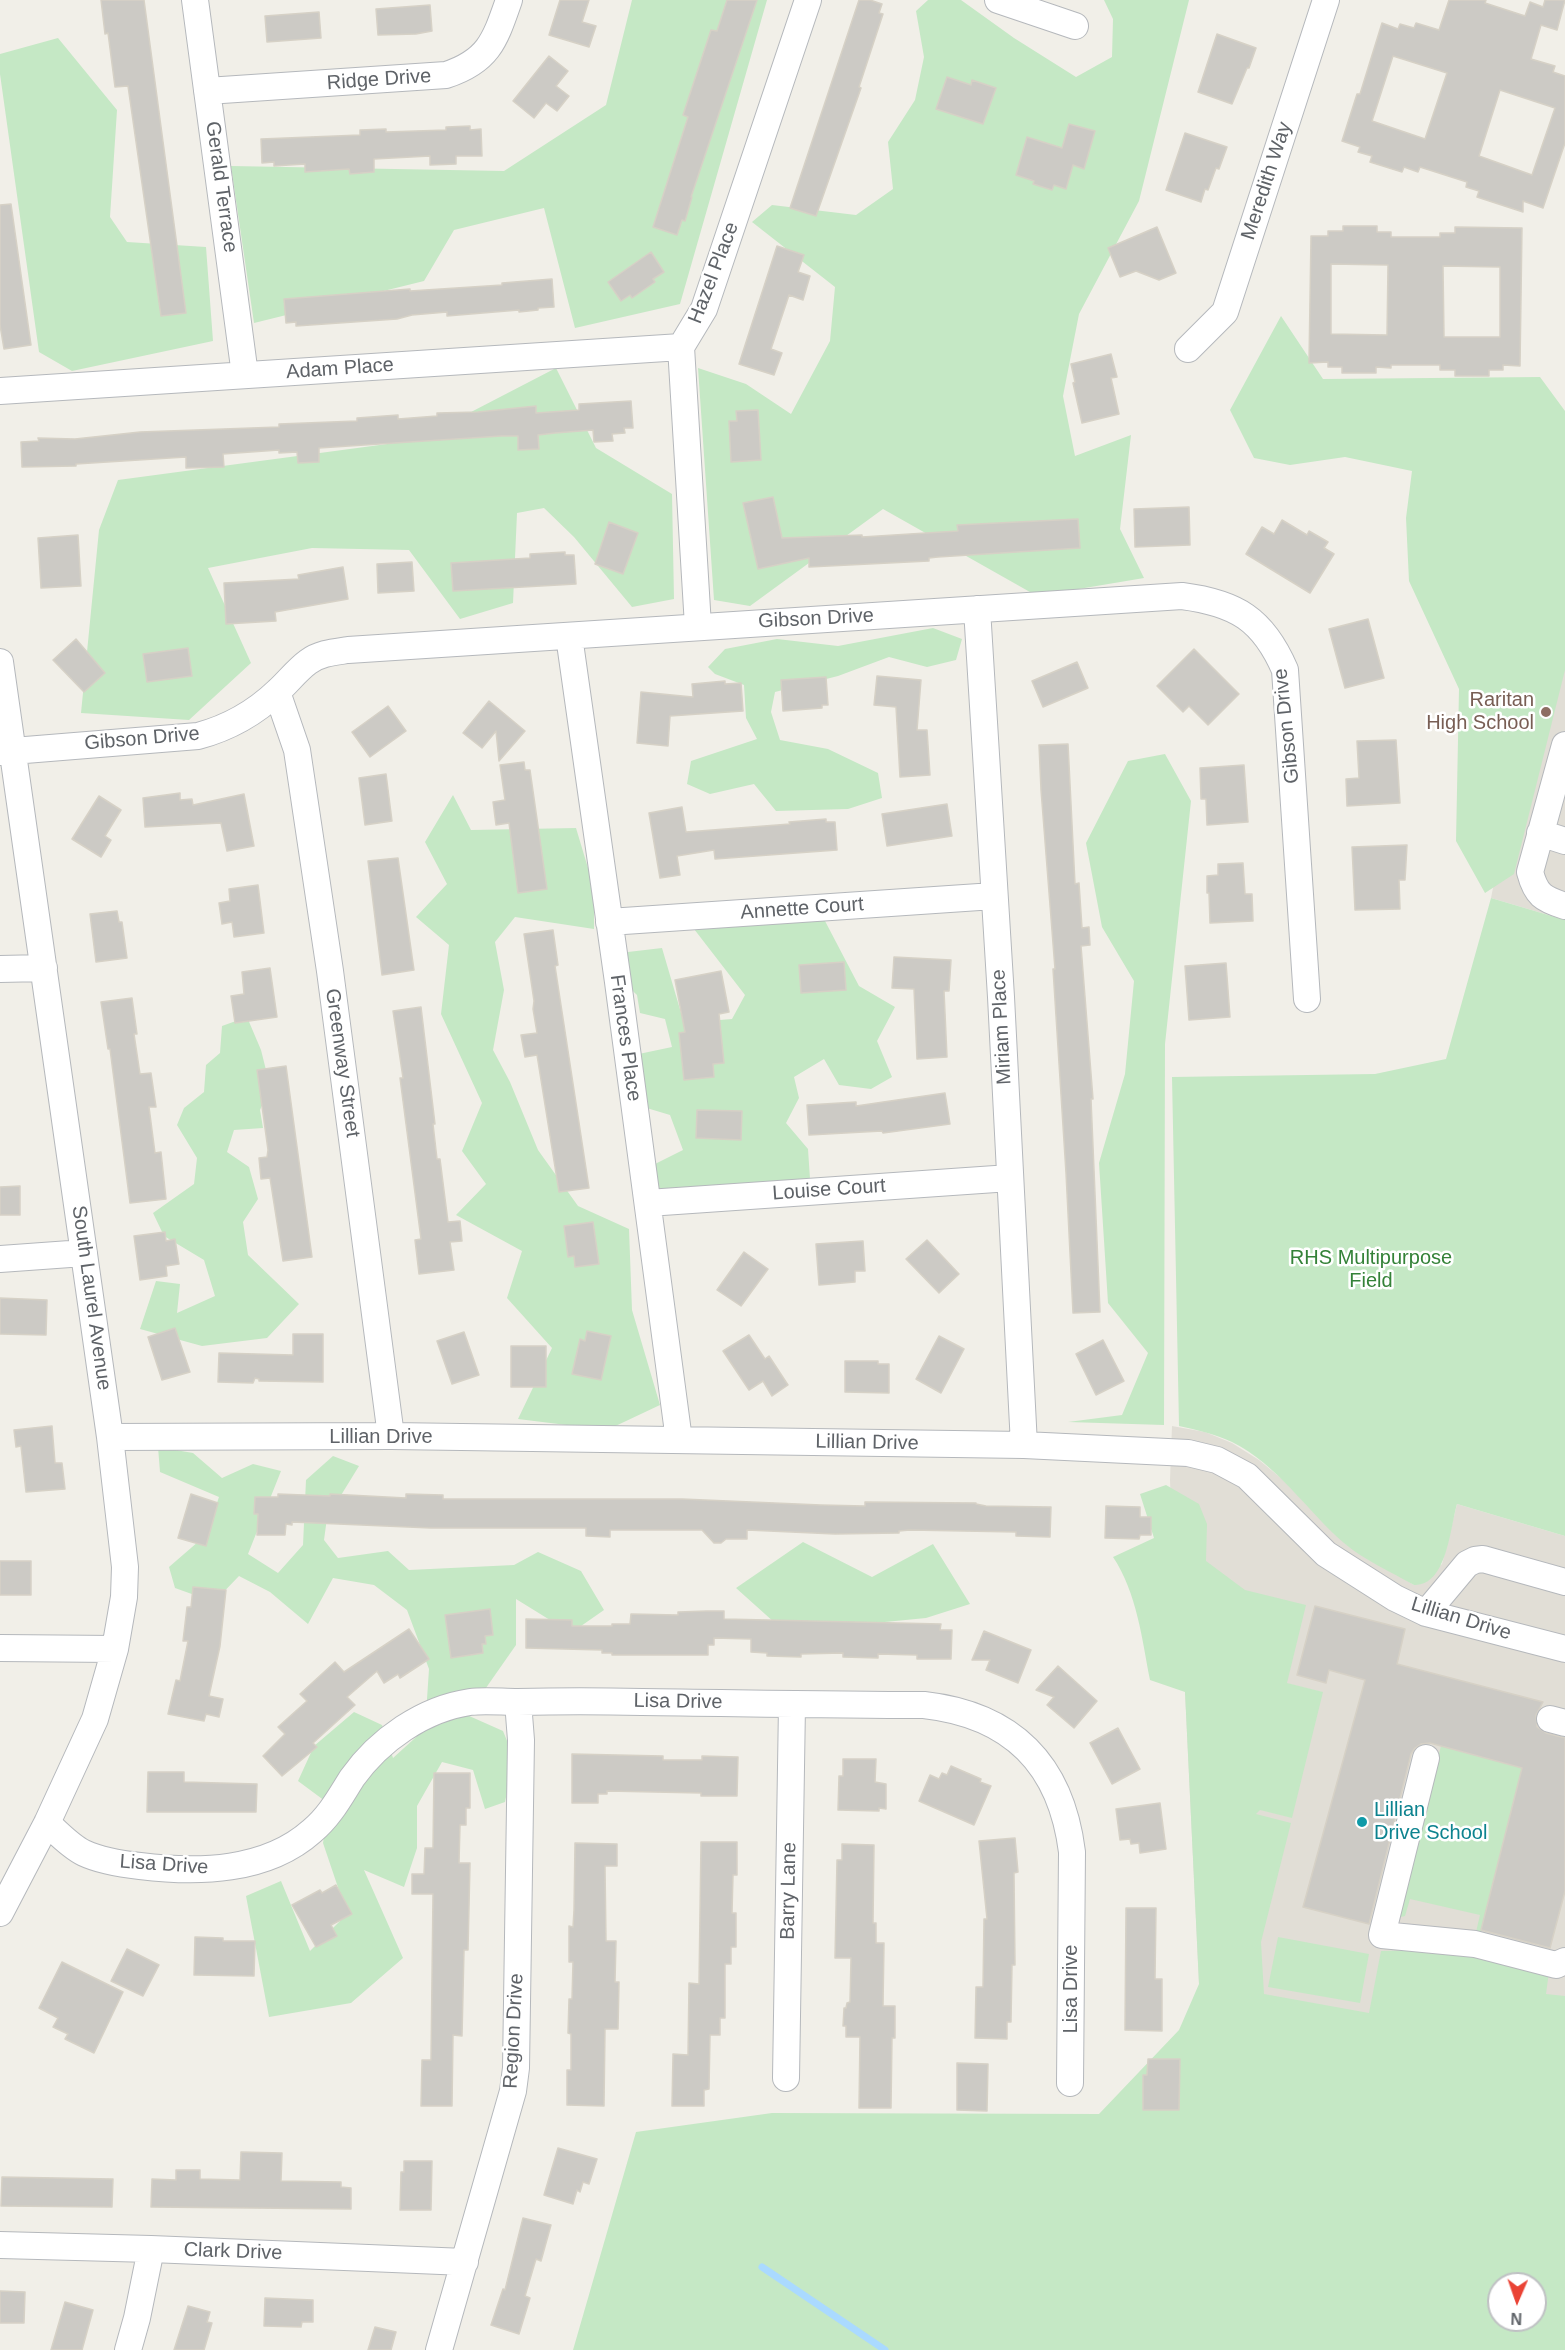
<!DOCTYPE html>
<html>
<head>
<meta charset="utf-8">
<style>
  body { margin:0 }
  #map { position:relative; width:1565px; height:2350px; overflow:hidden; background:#f1efe8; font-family:Arial,sans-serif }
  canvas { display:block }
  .north { position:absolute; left:1487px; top:2272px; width:60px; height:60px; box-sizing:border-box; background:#fff; border:2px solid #bfc1c3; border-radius:50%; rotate:182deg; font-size:16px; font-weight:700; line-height:24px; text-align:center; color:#5f6368 }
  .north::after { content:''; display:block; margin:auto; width:21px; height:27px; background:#ea4335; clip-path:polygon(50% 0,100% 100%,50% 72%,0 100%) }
</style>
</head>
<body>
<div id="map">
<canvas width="1565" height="2350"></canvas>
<div class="north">N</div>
</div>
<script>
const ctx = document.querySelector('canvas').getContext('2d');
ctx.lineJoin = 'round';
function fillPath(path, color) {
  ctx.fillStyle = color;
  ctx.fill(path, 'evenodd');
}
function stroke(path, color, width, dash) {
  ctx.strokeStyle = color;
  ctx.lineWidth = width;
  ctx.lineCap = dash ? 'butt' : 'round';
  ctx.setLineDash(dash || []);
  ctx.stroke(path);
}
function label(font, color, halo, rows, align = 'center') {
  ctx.font = font + ' Arial,sans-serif';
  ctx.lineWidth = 5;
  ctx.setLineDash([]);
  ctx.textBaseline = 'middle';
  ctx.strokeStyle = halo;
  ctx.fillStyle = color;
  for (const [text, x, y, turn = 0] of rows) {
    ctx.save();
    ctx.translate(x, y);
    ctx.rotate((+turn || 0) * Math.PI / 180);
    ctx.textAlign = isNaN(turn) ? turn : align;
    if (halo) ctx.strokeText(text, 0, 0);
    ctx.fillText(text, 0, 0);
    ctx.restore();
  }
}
fillPath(new Path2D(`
  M1565 525V920L1491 898Z
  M1172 1426 1205 1432 1232 1443 1259 1460 1282 1479 1346 1544 1414 1585 1442 1564 1457 1504 1565 1536V2052L1199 1984 1185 1692 1174 1587 1170 1480Z`), '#e1ded6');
fillPath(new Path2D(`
  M632 0H767L680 304 575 328 544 208 454 230 424 281 254 323 231 166 504 171 606 105Z
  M928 0H961L1014 38 1076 77 1112 57 1113 19 1104 0H1189L1139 201 1079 314 1063 396 1075 456 1131 435 1120 529 1144 578 1037 596 883 509 750 606 714 600 698 368 746 384 791 414 830 341 835 287 752 222 772 205 856 215 893 189 888 142 915 100 924 57 916 11Z
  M58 38 117 110 110 217 127 242 206 247 213 341 72 371 39 352 0 74V54Z
  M1281 316 1323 379 1540 377 1565 411V670L1514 874 1485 893 1456 841 1459 689 1409 581 1406 518 1412 471 1345 457 1290 465 1254 458 1230 410Z
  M556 368 596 448 672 494 674 599 632 607 574 537 544 508 517 513 513 603 460 619 409 550 312 548 208 568 251 663 189 720 81 713 99 530 118 480 417 440Z
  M933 628 962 639 956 660 927 667 889 657 838 676 775 692 771 712 780 740 828 749 878 773 882 798 848 809 776 811 754 784 710 794 687 784 691 761 757 739 746 718 744 685 715 674 708 667 725 649 777 639 838 646Z
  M1165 754 1191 801 1165 1044 1164 1425 1068 1422 1122 1415 1148 1353 1108 1303 1099 1163 1125 1074 1134 981 1102 927 1086 843 1128 761Z
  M453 795 471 830 576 828 594 888V929L515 917 495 942 504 990 493 1050 510 1082 538 1150 578 1206 629 1229 632 1310 660 1405 607 1430 518 1419 552 1348 507 1298 522 1251 456 1215 486 1184 462 1151 482 1103 441 1014 449 945 416 917 447 884 425 842Z
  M1491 898 1565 920V1536L1457 1504C1450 1528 1447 1586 1414 1585 1391 1572 1364 1560 1344 1543 1306 1510 1278 1465 1232 1442 1215 1434 1197 1430 1179 1426L1172 1077 1375 1074 1446 1059Z
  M761 913 825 921 859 986 895 1007 877 1041 892 1077 871 1089 839 1085 824 1059 794 1077 799 1098 786 1123 808 1149 810 1179 740 1193 651 1190 655 1164 683 1150 670 1115 640 1106 634 1055 672 1047 665 1019 640 1013 637 995 620 979 628 952 662 948 684 1023 732 1019 745 995 694 929Z
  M247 1017 261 1050 270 1086 260 1110 263 1128 234 1130 227 1152 249 1167 258 1199 243 1222 248 1255 299 1304 267 1338 202 1346 140 1329 156 1281 180 1284 177 1313 215 1296 204 1260 164 1236 153 1213 194 1184 197 1158 177 1125 184 1108 204 1092 206 1065 220 1053 222 1026Z
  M158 1447 193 1453 222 1478 253 1464 281 1471 248 1554 278 1573 303 1545 306 1480 333 1456 359 1466 327 1518 324 1540 338 1558 388 1551 409 1570 514 1565 538 1552 581 1571 604 1610 571 1633 516 1599V1645L467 1715 503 1731 514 1758 505 1802 485 1809 473 1770 442 1762 417 1806V1848L404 1887 364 1870 403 1958 351 2003 269 2017 246 1896 281 1881 310 1951 347 1914 323 1843 329 1804 298 1781 314 1746 354 1712 382 1725 393 1758 425 1729 429 1669 407 1610 374 1585 333 1578 308 1624 270 1592 239 1576 214 1602 175 1588 169 1567 206 1535 219 1497 160 1472Z
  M1166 1485 1199 1504 1207 1524 1206 1561 1245 1590 1306 1605 1287 1683 1323 1692 1292 1818 1260 1810 1256 1814 1291 1823 1261 1942 1264 1994 1369 2013 1381 1951 1460 1949 1549 1972 1546 1994 1565 1996V2350H573L636 2132 772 2113 1099 2114 1179 2030 1199 1984 1185 1692 1150 1680C1142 1639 1137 1593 1113 1557L1154 1538 1140 1494ZM1499 2284H1535V2320H1499Z
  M803 1542 872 1577 933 1544 970 1604 926 1618 854 1625 775 1623 736 1588Z
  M1441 1746 1522 1768 1481 1933 1476 1932 1480 1915 1410 1899 1405 1916 1401 1917 1398 1915Z
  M1278 1937 1369 1954 1360 2003 1268 1987Z`), '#c5e8c5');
stroke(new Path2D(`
  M762 2267 885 2350`), '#aadaff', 7);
const building = new Path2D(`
  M101 0H144L186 313 161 316 128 86 115 87 108 33 105 34Z
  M560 0H589L582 22 596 26 589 47 549 35Z
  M727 0H757L691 197H692L685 221 682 220 677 235 653 227 688 117 683 115 711 30 717 31Z
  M859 0H870L882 4 879 13 883 14 859 87 861 88 816 216 790 208Z
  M1449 0H1486L1485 3 1525 16 1530 2 1543 7 1545 0H1565L1557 30 1541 25 1531 59 1555 66 1553 72 1565 76V143L1543 208 1523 201V212L1477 197 1479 191 1466 187 1467 182 1420 167 1418 172 1404 167 1402 172 1370 162 1372 156 1358 152 1360 147 1342 141 1357 94H1360L1382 23 1398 29 1400 24 1414 28 1416 23 1439 30ZM1393 56 1447 73 1425 139 1372 121ZM1500 90 1555 108 1532 175 1479 156Z
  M430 5 432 31 416 34 378 35 376 9Z
  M319 12 321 38 267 42 265 16Z
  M1217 34 1256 48 1249 68H1247L1232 104 1198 92Z
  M549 56 568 71 556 86 569 96 557 111 546 103 534 118 513 101Z
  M947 77 971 85 972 80 996 88 983 124 936 109Z
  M1069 124 1095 131 1084 169 1073 165 1066 189 1054 185 1052 190 1033 184 1034 181 1016 175 1027 137 1062 148Z
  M470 126V130L481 129 482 156H456V164L430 165V156L374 159V172L350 174 349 169 305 172V164L274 166V162L262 163 261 139 360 135V130L386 129V132L446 130V127Z
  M1185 133 1227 147 1219 169 1216 168 1208 190 1205 189 1201 202 1166 190Z
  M11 204 31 345 4 349 0 325V205Z
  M1343 226H1377V232H1391V237H1440V233H1455V227L1522 228 1520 366 1503 365V370H1489V376H1455V370H1440V365H1391V368L1376 367V373H1342V367H1328V362L1309 363 1311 236H1328V231H1343ZM1331 264 1388 265 1387 335 1331 334ZM1443 266 1500 267V337H1444Z
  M1157 227 1176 273 1159 280 1136 271 1120 277 1108 248Z
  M777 246 804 255 798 272 810 276 803 300 789 295 771 349 782 353 774 375 739 364Z
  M651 252 664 272 653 279 655 282 632 298 630 295 621 301 608 282Z
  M552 279 554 307 538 308V310L519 312V310L447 316V312L412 315 397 319 296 326V322L286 323 284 299 410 289V291L502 285V283Z
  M1111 354 1117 377 1111 378 1119 414 1082 423 1073 383 1075 382 1071 364Z
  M631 401 633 428H624L625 433 612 434 613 441 594 442 593 430 555 433 538 435 539 449 518 450V436H501L319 448V462L298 463 297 452 279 453V450L223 454 224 467 186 468V457L76 464V466L22 467 21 442 39 441 38 438 75 439 140 432 279 427V424L357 421V418L398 415V419L437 416V413L478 412 536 406V413L579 410V404Z
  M758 410 761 460 731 462 729 421H737L736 411Z
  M773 497 782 538 862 535V537L958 531 957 525 1078 519 1080 548 938 557 929 558V561L809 567V558L758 569 743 503Z
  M1189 507 1190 545 1135 547 1134 509Z
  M1282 520 1307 535 1309 531 1328 542 1324 548 1334 554 1310 593 1246 554 1262 527 1274 534Z
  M609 522 638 533 623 574 595 564Z
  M78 535 81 586 41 588 38 538Z
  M565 552V555H574L576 584 453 591 451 563 530 558V554Z
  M412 562 414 591 378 593 377 564Z
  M343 567 348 599 275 612 276 621 226 624 224 583 299 579 298 575Z
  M1368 619 1384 678 1345 688 1329 629Z
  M76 639 105 673 84 692 53 660Z
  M188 648 192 676 147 682 143 654Z
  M1194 649 1239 694 1208 725 1189 706 1183 712 1157 686Z
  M1077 662 1088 688 1043 707 1032 681Z
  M877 676 921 680 917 730H927L930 775 900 777 896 707 874 705Z
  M826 677 828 705H822V708L783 711 781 680Z
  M725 681V684L741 683 743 711 670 716 668 746 637 743 641 692 693 697 692 684Z
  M489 701 525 731 499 761 496 731 482 748 463 733Z
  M388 706 406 731 370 757 352 732Z
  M1396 740 1400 803 1347 806 1346 779 1359 778 1357 741Z
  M1068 744 1075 884 1079 883 1082 928 1089 927 1090 945 1081 946 1093 1099H1091L1100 1312 1073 1313 1066 1173 1053 969H1055L1041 790 1039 745Z
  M524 762 525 770H530L547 889 518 893 509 823 496 825 493 802 505 800 500 765Z
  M1244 765 1248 822 1207 825 1206 799H1201L1200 768Z
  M386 774 392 821 365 825 359 778Z
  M180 793V800L192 799 193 805 244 794 254 846 227 851 221 823 145 827 143 798Z
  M99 796 121 810 105 836 111 840 101 857 72 839Z
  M947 804 952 836 887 846 882 814Z
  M682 807 686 832 790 824 789 822 826 819V822H835L837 850 715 859 714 850 677 856 680 875 660 878 649 813Z
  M1407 845 1405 880H1399L1400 909 1355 910 1352 847Z
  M398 858 414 970 382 975 368 861Z
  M1243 863 1245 894H1252L1253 921 1210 923 1209 893H1207V876L1218 875V864Z
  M258 885 264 933 234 937 232 922 222 924 219 903 230 901 229 889Z
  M117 911 119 922H122L127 958 96 962 90 914Z
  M553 930 558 965 555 966 589 1188 559 1192 537 1055 525 1057 521 1035 537 1033 533 1009 534 1001 524 934Z
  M894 957 951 960 949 991H944L947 1057 917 1059 914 989 892 988Z
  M844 962 846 990 801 993 799 965Z
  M1226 963 1230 1017 1189 1020 1185 966Z
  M270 968 277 1017 235 1023 231 996 244 994 242 972Z
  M721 971 729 1012 719 1014 724 1063 713 1064 714 1077 684 1080 679 1033 685 1032 675 980Z
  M132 998 137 1034H134L140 1074 151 1073 156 1107H149L155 1153 161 1152 166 1199 130 1203 110 1049H108L101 1002Z
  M421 1007 435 1124H433L437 1159H440L448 1222 460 1221 462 1241 450 1242 454 1270 419 1274 415 1240 421 1239 400 1078H403L393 1011Z
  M286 1066 312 1257 283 1261 270 1178 261 1179 259 1158 267 1157 268 1150 257 1070Z
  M945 1093 950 1124 883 1133 882 1131 809 1135 807 1105 856 1102V1106Z
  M697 1110 742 1111 741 1140 696 1138Z
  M20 1186V1215H0V1187Z
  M593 1222 599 1264 575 1267 574 1256 568 1257 564 1226Z
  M165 1232 166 1241 175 1239 179 1264 166 1266 167 1276 140 1280 134 1236Z
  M927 1240 959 1274 939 1293 906 1259Z
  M863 1241 865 1271H855V1282L819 1285 816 1244Z
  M744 1252 768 1269 741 1306 717 1290Z
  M0 1298 47 1300 46 1335 0 1334Z
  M175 1328 190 1372 162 1380 148 1337Z
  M587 1331 611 1336 601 1380 572 1374 580 1339 585 1341Z
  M464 1332 479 1375 452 1384 437 1341Z
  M293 1334H323V1382L259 1381V1379L255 1378 253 1383 218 1382 219 1353 293 1355Z
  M749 1335 765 1359 769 1356 788 1385 772 1396 763 1381 749 1390 723 1351Z
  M939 1336 964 1349 941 1393 916 1379Z
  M1103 1340 1124 1381 1096 1395 1076 1354Z
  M511 1346H546V1387H511Z
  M845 1361H878V1364H889V1393L845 1392Z
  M52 1426 55 1463H62L65 1489 26 1492 21 1446 16 1447 14 1430Z
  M191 1494 218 1503 206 1546 178 1538Z
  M278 1494 330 1496V1494L406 1498V1494L443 1495V1499H682L821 1505 865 1506V1502L976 1503V1504L986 1506 1051 1507 1050 1537 1016 1536V1532L910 1530 899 1531V1533L835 1534 747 1530V1539H726L721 1543H714L702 1530H610V1537L586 1536V1528H431L292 1522V1525L286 1524 285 1535H257L258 1514H254L255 1497H278Z
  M1106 1506 1140 1507V1517H1151V1535H1140L1139 1539 1105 1538Z
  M0 1561H31V1595H0Z
  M193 1587 226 1590 220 1646 209 1696 223 1699 219 1717 206 1714 204 1721 168 1714 176 1680 180 1681 188 1641H183L187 1607H191Z
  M1315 1606 1405 1629 1397 1664 1543 1702 1536 1715 1537 1727 1546 1733 1565 1738V1891L1550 1948 1481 1930 1522 1768 1430 1743 1421 1744 1415 1748 1411 1754 1369 1924 1303 1907 1365 1680 1329 1670 1326 1683 1297 1675Z
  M490 1609 493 1635 485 1636 486 1644H482L483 1653 451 1658 445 1615Z
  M707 1611H724V1619L941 1624 940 1630H952L951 1659H917V1655L878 1654V1658L843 1657V1653L801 1654V1657L767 1656V1653L751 1652V1639L714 1638V1645H708V1655H612V1653H602V1650L526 1648V1619L572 1620V1626H612V1624H630L631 1614 678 1615V1612Z
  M409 1629 429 1659 400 1678 398 1674 384 1683 377 1671 347 1697 355 1705 313 1743 317 1747 282 1776 263 1756 285 1734 278 1727 307 1701 300 1694 335 1662 344 1672Z
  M984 1631 1031 1650 1018 1683 986 1670 990 1660H972Z
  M1058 1666 1097 1701 1074 1728 1047 1705 1054 1697 1036 1690Z
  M1118 1728 1140 1769 1112 1784 1090 1743Z
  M572 1754 663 1756V1760H702V1756L738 1757 737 1796H701V1793L607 1791V1794H598V1803H572Z
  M843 1759H876L875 1782 886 1784V1809L879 1808V1811L838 1810 839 1776H843Z
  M951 1766 981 1779 980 1782 991 1786 974 1825 919 1801 930 1775 939 1779 942 1773 947 1775Z
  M148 1772H184V1782L257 1784 256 1812H147Z
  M434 1773H470V1808H466V1825H460L459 1863H470L468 1950H464L462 2036 453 2035 452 2106H421L422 2060H431L433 1894H412V1874H424L425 1848H433Z
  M1160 1803 1166 1849 1140 1853 1139 1843 1131 1844 1130 1839 1120 1840 1116 1809Z
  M1015 1838 1018 1872 1014 1873 1015 1965H1012L1011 2022H1007V2039L975 2038 976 1987H983L984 1919H987L979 1841Z
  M701 1842H737V1875H733L732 1913H736V1947H731V1964H725V2018H720V2035H710L709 2089 704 2090V2106H672L673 2054 688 2055 689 1983 699 1984Z
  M575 1843 617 1844V1866H605L606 1941H616L615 1982H619L618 2029H605L604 2106 567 2105V2070H571V2034L568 2033 569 1999H572L573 1962H569V1926L573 1927 574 1910Z
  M842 1844 874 1845 873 1923H876V1943H884L883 2006H895V2038H892L891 2108H859L860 2037H846V2026H843L844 2008H846L847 2003 850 2002 851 1958H835L837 1860H842Z
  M336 1885 352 1914 331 1925 337 1936 316 1947 292 1905 320 1890 322 1893Z
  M1126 1908H1156L1155 1979H1162V2031L1125 2030Z
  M195 1937 223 1938V1941H255L254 1976 194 1975Z
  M127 1949 159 1965 143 1996 111 1981Z
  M62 1962 123 1992 94 2053 65 2039 68 2034 53 2027 58 2018 39 2008Z
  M1148 2059H1180L1179 2110H1143V2075H1147Z
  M957 2063 988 2064 987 2111 957 2110Z
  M558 2148 597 2159 589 2184 583 2182 580 2192 577 2190 573 2204 544 2195Z
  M241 2152 282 2153 281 2181 341 2182V2187L351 2188V2209L151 2207 152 2179 176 2180V2170H200V2179L240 2180Z
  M404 2161H432L431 2210H400L401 2172H404Z
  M2 2177 113 2179 112 2207 1 2206Z
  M523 2218 551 2225 541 2261 536 2259 525 2296 530 2298 519 2334 491 2325 503 2289 505 2290Z
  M0 2291 25 2292 24 2323H0Z
  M265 2298 313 2300V2322H302L301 2327 264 2326Z
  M65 2302 93 2310 82 2350H51Z
  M188 2306 210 2312 207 2322 212 2323 204 2350H174Z
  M375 2327 396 2332 391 2350H368Z`);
fillPath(building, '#cccac5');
stroke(building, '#d6d1c6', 1.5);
const minor = new Path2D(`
  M195 0 245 375
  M998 0 1075 26
  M207 91 446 75C489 61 495 40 509 0
  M1188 349 1225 312 1326 0
  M0 391 681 347
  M977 609 1001 997 1024 1445
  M698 626 681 347 704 309 808 0
  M569 636 618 982 679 1440
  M0 662 110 1437 125 1567 124 1597 115 1649 95 1719 47 1823 0 1913
  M277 692 297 750 330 971 391 1436
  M1565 745 1530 872C1536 895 1543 899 1565 906
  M0 752 198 736C228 728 255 713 278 691 288 682 297 670 308 662 320 653 335 652 348 650L1182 596C1236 603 1263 619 1285 670L1307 999
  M1540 833 1565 841
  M609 922 994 896
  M0 969 44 968
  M648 1203 1010 1178
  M0 1259 84 1253
  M110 1437 391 1436 1024 1445 1188 1453 1217 1460 1247 1476 1326 1554 1395 1598 1426 1613 1565 1649
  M1426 1613 1467 1564 1475 1560 1483 1559 1565 1582
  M0 1648 115 1649
  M1550 1719 1565 1723
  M1426 1758 1382 1935 1475 1944 1556 1965 1565 1961
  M47 1823C58 1833 71 1847 84 1853 101 1861 121 1864 140 1866 198 1873 266 1872 312 1831 330 1816 340 1797 352 1778 379 1740 423 1709 470 1702 485 1700 502 1702 518 1702 559 1701 600 1701 642 1702 736 1703 830 1705 924 1705 1012 1715 1061 1764 1072 1852L1070 2083
  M786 2078 792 1705
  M0 2245 151 2249 465 2262
  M128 2350 137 2318 151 2249
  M439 2350 513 2091 516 2068 521 1740 518 1702`);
stroke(minor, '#b5b8bc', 28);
stroke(minor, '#fff', 26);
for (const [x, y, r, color] of [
  [1546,712,6,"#8d6e63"],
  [1362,1822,6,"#0f9aa8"]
]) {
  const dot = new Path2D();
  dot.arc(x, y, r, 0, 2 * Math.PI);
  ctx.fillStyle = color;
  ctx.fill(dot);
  stroke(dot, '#fff', 2);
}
label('20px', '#5f6368', '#fff', [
  ["Ridge Drive",379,80,-4],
  ["Meredith Way",1267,181,-72],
  ["Gerald Terrace",221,187,82],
  ["Hazel Place",714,273,-69],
  ["Adam Place",340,369,-4],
  ["Gibson Drive",816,619,-3],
  ["Gibson Drive",1287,726,-96],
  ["Gibson Drive",142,739,-5],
  ["Annette Court",802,909,-4],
  ["Miriam Place",1002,1027,-93],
  ["Frances Place",625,1038,82],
  ["Greenway Street",342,1063,82],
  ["Louise Court",829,1190,-4],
  ["South Laurel Avenue",91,1298,82],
  ["Lillian Drive",381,1437],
  ["Lillian Drive",867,1443,1],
  ["Lillian Drive",1461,1619,17],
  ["Lisa Drive",678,1702,1],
  ["Lisa Drive",164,1865,4],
  ["Barry Lane",789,1891,-89],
  ["Lisa Drive",1071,1989,-90],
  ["Region Drive",514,2031,-87],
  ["Clark Drive",233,2252,2]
]);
label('20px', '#785e54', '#fff', [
  ["Raritan",1534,700],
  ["High School",1534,723]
], 'right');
label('20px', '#348238', '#fff', [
  ["RHS Multipurpose",1371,1258],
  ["Field",1371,1281]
]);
label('20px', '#0d838f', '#fff', [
  ["Lillian",1374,1810],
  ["Drive School",1374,1833]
], 'left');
</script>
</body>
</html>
